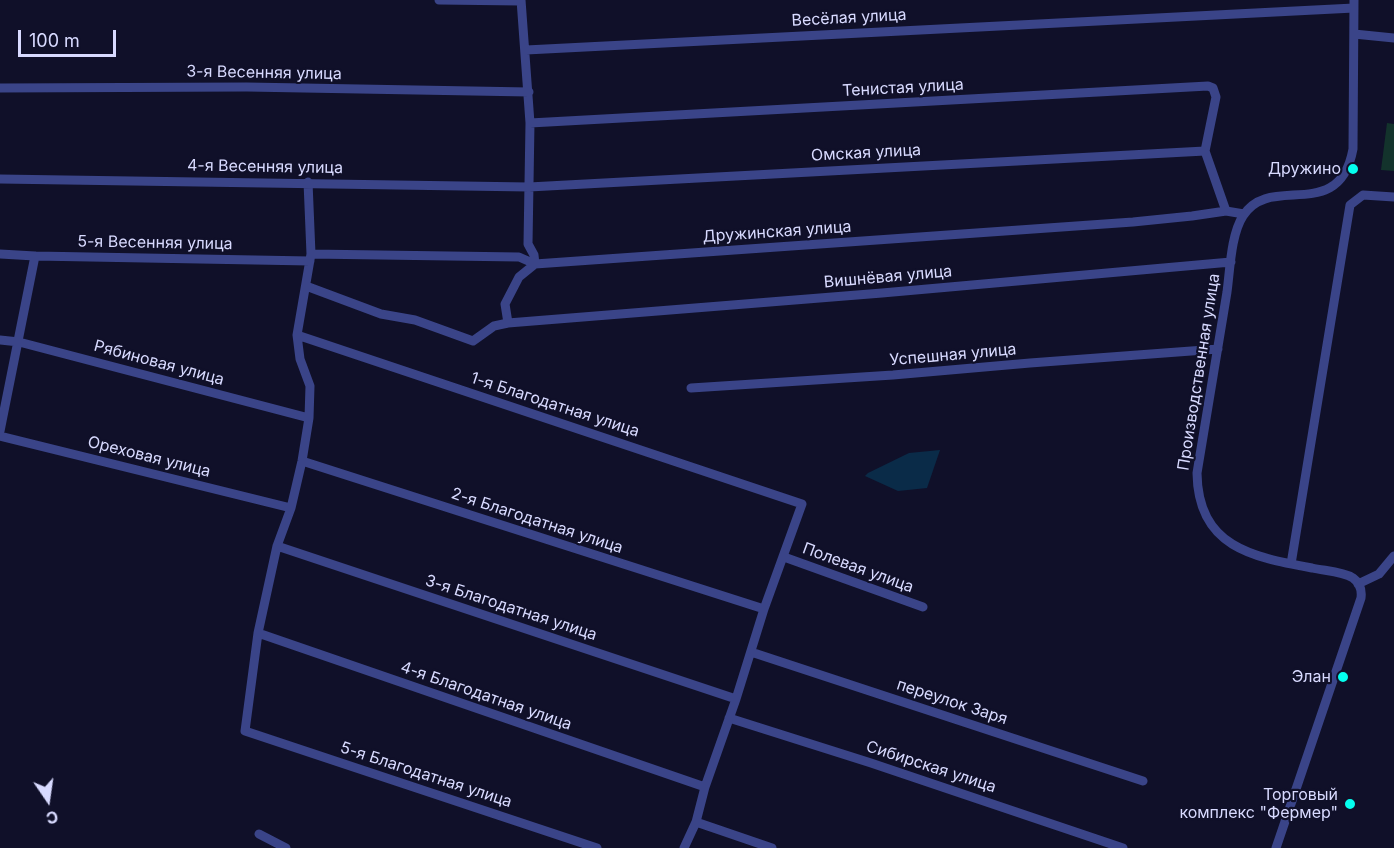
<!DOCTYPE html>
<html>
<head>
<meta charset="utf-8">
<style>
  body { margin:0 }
  #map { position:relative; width:1394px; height:848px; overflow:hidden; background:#101029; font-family:Inter,sans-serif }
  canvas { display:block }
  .north { position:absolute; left:18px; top:770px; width:60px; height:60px; -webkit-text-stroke:4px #101029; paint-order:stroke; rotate:167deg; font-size:16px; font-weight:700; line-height:24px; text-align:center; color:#d8daff }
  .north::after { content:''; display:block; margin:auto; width:21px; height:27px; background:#d8daff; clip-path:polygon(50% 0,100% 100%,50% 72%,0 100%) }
  .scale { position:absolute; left:18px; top:30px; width:98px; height:27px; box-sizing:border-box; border:3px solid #d8daff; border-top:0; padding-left:8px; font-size:18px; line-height:21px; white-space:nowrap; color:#d8daff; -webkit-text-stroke:4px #101029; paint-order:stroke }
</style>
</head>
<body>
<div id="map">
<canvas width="1394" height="848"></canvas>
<div class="north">С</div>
<div class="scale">100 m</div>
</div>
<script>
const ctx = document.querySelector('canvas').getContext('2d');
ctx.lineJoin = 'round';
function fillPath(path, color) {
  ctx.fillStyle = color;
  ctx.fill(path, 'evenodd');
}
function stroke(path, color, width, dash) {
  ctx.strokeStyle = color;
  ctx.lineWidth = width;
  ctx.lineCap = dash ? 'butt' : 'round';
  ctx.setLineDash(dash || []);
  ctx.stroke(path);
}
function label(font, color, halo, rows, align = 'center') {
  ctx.font = font + ' Inter,sans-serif';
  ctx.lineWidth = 4.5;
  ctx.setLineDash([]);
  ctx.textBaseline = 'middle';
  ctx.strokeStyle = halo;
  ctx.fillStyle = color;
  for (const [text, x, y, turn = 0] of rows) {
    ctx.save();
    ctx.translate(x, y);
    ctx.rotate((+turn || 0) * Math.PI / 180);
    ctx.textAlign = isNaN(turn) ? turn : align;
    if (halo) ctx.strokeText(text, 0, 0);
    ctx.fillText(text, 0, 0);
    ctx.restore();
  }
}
fillPath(new Path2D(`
  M1387 123 1394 124V171L1381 170Z`), '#13332c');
fillPath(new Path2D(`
  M940 450 927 488 898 491 865 476 868 473 909 453Z`), '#0a2b48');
stroke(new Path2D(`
  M439 0 521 1
  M1354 34 1394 38
  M526 50 1354 8
  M0 88 247 87 529 92
  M530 123 1208 86 1213 88 1216 97 1205 151 1226 211
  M0 179 529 187 1205 151
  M308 182 311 254 297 335 300 359 310 386 309 418 302 461 291 508 277 546 258 633 245 731 597 848
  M0 254 35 256 310 261
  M311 254 519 257 535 264 1133 222 1192 216 1226 211 1244 214
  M306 286 381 314 415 320 473 341 494 326 508 323 505 304 519 277 535 264 534 255 528 244 530 123 521 0
  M508 323 882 293 1231 262
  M297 335 802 504 764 609 736 699 705 787 696 822 684 848
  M0 340 19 342 309 418
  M691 388 893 375 1030 363 1218 349
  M0 431 35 256
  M0 436 291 508
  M302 461 764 609
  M277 546 736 699
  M784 557 923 607
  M1291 564 1350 205 1363 195 1394 197
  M1358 584 1379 574 1394 556
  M258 633 705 787
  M751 652 1143 781
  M729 718 871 763 1123 848
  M696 822 772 848
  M259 834 286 848
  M1276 848 1361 598C1362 590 1360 583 1353 578 1342 571 1324 571 1312 568 1252 557 1198 547 1197 473 1207 413 1217 352 1227 292 1230 270 1231 234 1243 216 1270 172 1339 225 1353 149L1354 0`), '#3a4488', 9);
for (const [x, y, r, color] of [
  [1353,169,6,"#04ffef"],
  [1343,677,6,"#04ffef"],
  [1350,804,6,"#04ffef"]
]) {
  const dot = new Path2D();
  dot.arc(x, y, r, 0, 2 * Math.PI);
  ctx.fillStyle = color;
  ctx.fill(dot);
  stroke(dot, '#101029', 2);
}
label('16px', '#d8daff', '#101029', [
  ["Весёлая улица",849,18,-3],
  ["3-я Весенняя улица",264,73,1],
  ["Тенистая улица",903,88,-3],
  ["Омская улица",866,153,-3],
  ["4-я Весенняя улица",265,167,1],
  ["Дружинская улица",777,232,-4],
  ["5-я Весенняя улица",155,243,1],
  ["Вишнёвая улица",888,277,-5],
  ["Успешная улица",953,355,-5],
  ["Рябиновая улица",159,363,15],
  ["Производственная улица",1199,372,-81],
  ["1-я Благодатная улица",555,405,18],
  ["Ореховая улица",149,457,14],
  ["2-я Благодатная улица",537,521,18],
  ["Полевая улица",858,568,20],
  ["3-я Благодатная улица",511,608,18],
  ["4-я Благодатная улица",486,696,19],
  ["переулок Заря",952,702,18],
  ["Сибирская улица",931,767,18],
  ["5-я Благодатная улица",426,775,18]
]);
label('16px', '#d8daff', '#101029', [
  ["Дружино",1341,169],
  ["Элан",1331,677],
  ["Торговый",1338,795],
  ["комплекс \"Фермер\"",1338,813]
], 'right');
</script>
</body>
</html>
